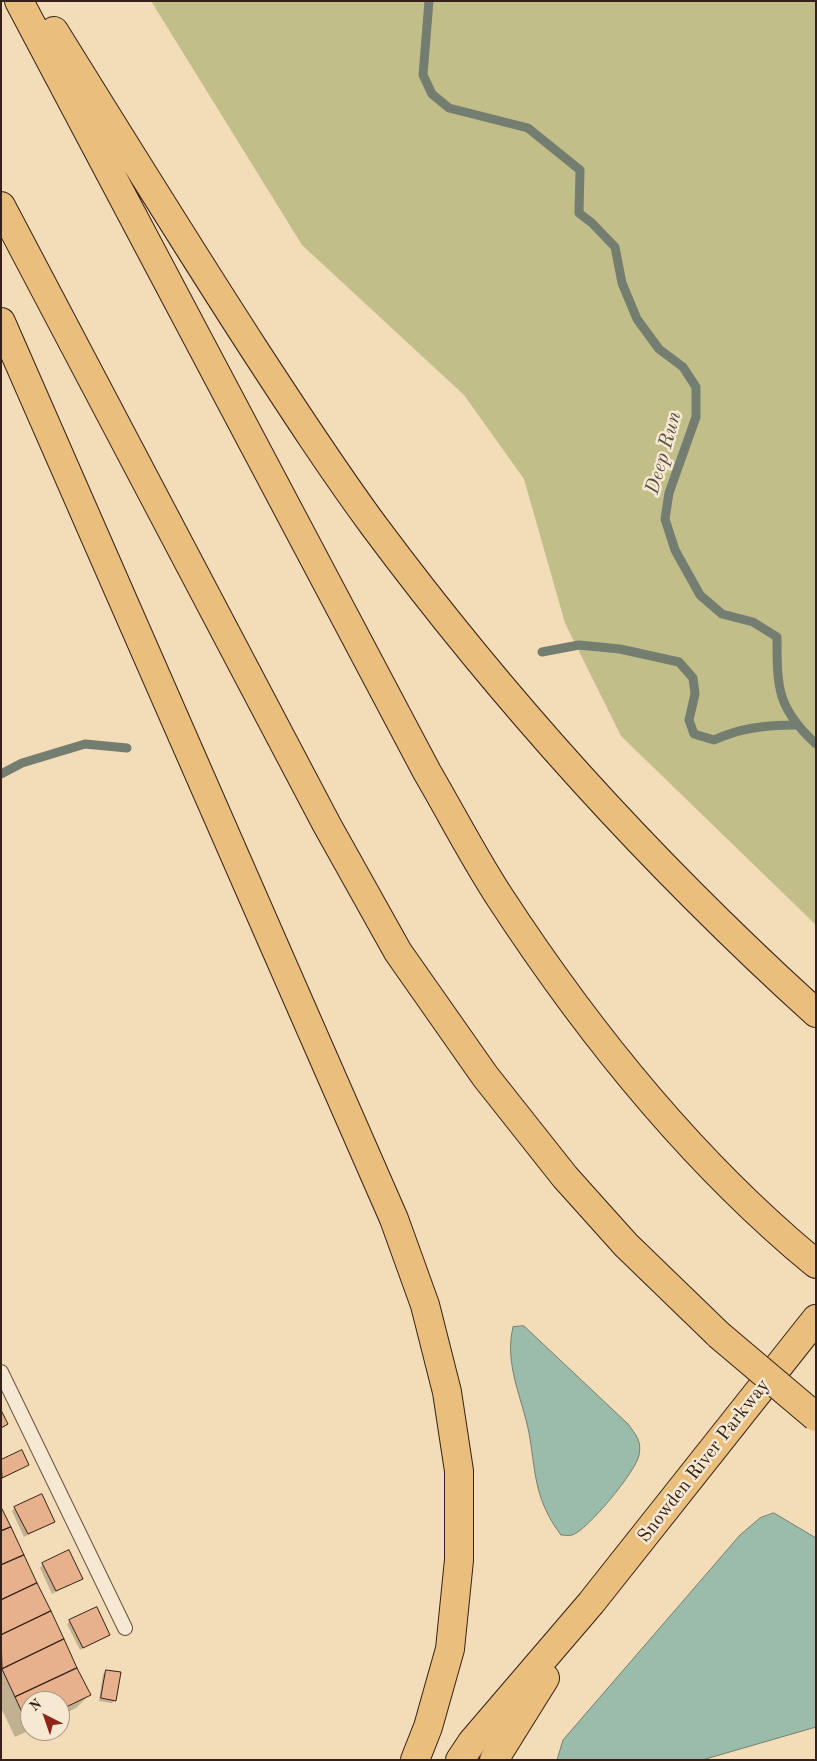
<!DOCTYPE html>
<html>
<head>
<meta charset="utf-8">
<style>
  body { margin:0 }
  #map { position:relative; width:817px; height:1761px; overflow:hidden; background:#f3dcb8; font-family:"Old Standard TT",serif }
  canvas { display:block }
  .frame { position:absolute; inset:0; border:2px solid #352118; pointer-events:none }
  .north { position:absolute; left:20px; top:1691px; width:50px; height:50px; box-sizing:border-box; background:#f7e8d1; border:1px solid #a99887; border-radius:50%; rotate:319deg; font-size:14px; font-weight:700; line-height:20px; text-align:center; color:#352118 }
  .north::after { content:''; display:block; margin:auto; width:18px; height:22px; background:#8f2418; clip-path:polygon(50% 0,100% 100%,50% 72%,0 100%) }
</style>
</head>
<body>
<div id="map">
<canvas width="817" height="1761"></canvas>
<div class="frame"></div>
<div class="north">N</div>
</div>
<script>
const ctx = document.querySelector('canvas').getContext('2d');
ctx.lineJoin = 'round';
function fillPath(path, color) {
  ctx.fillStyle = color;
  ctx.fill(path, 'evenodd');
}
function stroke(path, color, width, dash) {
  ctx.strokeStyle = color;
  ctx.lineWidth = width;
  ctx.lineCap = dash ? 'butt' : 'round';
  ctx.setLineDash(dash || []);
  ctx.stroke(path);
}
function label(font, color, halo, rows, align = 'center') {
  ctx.font = font + ' "Old Standard TT",serif';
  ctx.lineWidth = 5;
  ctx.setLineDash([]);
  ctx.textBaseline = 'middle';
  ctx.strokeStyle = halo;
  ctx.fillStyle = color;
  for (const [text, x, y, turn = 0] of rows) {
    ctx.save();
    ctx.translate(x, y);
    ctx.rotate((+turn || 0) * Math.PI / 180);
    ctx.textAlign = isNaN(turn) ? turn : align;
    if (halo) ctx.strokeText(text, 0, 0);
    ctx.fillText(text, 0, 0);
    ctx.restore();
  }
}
fillPath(new Path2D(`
  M151 1H816V925L621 736 565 623 524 479 464 395 302 245Z`), '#c2be8a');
const water = new Path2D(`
  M524 1326 628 1424C636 1435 642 1441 639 1455 637 1470 587 1531 572 1535 569 1536 564 1535 561 1535 552 1523 546 1512 541 1498 534 1478 533 1454 529 1433 522 1397 504 1364 513 1327Z
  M774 1513 816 1538V1727L702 1760H557L563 1740 740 1535 760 1518Z`);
fillPath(water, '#9cbcab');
stroke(water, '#737e70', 1);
fillPath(new Path2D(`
  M1 1461 28 1465 1 1479Z
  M15 1508 53 1521 24 1537 12 1511Z
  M1 1509 89 1695 76 1708 60 1716V1701H30V1730L15 1737 1 1708Z
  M43 1564 81 1578 52 1594 40 1568Z
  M70 1621 108 1634 80 1650 67 1624Z
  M106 1671 115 1700 112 1703 99 1701 103 1674Z`), '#0003');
stroke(new Path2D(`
  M429 1 423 75 432 94 449 108 528 128 580 170 579 213 592 223 615 247 622 283 637 319 659 349 683 367 696 387V417L669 493 665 519 675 550 700 595 722 614 753 622 777 637C777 688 777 708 816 744
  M542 652 579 645 620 649 679 662 693 678 695 694 689 720 694 734 714 740C740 728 766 725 795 725
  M1 774 22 763 85 744 127 748`), '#737e70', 9);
const building = new Path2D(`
  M1 1410 8 1424 1 1428Z
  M22 1450 29 1465 2 1478 1 1460Z
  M42 1494 55 1522 28 1534 14 1507Z
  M1 1507 11 1527 1 1531Z
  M11 1527 24 1555 1 1565V1531Z
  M69 1550 83 1579 56 1591 42 1563Z
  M24 1555 37 1583 1 1600V1565Z
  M37 1583 51 1611 1 1635V1600Z
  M97 1607 110 1635 83 1648 69 1620Z
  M51 1611 64 1639 2 1669 1 1635Z
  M64 1639 77 1668 15 1697 2 1669Z
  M77 1668 91 1695 60 1710V1701H30L28 1725 15 1697Z
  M106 1670 121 1672 116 1701 101 1698Z`);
fillPath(building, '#e7b18d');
stroke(building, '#352118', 1);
const lane = new Path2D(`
  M1 1372 125 1628`);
const primary = new Path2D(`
  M460 1760 472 1742 591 1603 816 1319
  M494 1760 545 1678`);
const highway = new Path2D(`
  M19 1 427 772C451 813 473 856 499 896 587 1031 691 1161 816 1264
  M54 31C120 137 186 244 254 349 293 409 332 469 374 526 505 702 653 865 816 1013
  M1 206 327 825 398 952 485 1076 565 1177 626 1245 719 1335
  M1 322 394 1219 425 1305 447 1392 459 1471V1560L450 1649 428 1727 415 1760`);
stroke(lane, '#645040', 16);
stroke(primary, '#352118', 30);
stroke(highway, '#352118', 30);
stroke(lane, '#f7e8d1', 14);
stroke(primary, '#eabe7c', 28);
stroke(highway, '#eabe7c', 28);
const highwayBridge = new Path2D(`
  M719 1335 816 1417`);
stroke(highwayBridge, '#352118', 30, []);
stroke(highwayBridge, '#eabe7c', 28);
label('19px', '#352118', '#f7e8d1', [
  ["Snowden River Parkway",704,1461,-52]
]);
label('italic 20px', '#545044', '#f7e8d1', [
  ["Deep Run",664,453,-74]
]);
</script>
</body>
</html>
